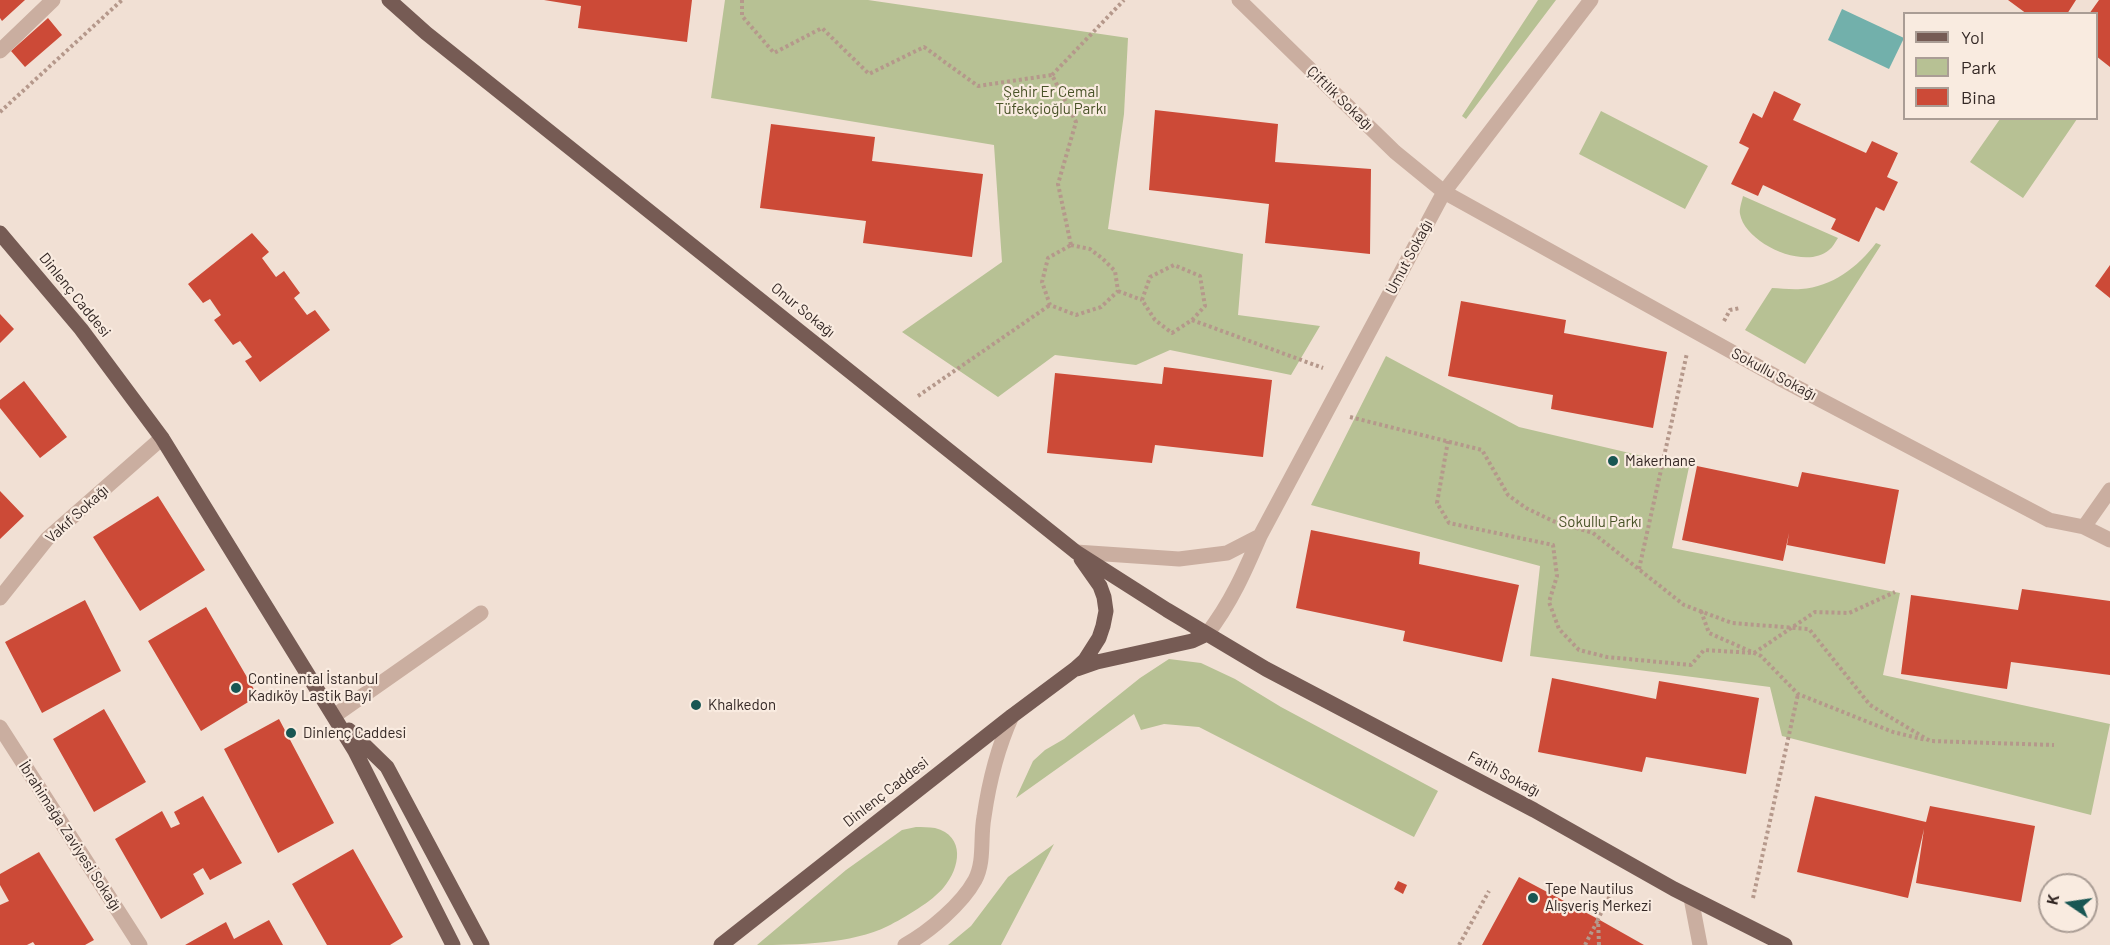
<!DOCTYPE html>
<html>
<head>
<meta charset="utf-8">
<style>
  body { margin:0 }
  #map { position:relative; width:2110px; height:945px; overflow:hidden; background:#f1e0d4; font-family:Barlow,sans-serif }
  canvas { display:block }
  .legend { position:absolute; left:1903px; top:12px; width:195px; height:108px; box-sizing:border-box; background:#f9ebe0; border:2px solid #aa9d95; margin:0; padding:8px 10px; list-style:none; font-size:18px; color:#332724 }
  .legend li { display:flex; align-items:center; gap:12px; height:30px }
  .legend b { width:30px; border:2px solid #aa9d95 }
  .north { position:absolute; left:2038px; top:873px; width:60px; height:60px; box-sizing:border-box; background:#f9ebe0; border:2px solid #aa9d95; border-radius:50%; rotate:283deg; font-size:16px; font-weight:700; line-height:24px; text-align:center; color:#332724 }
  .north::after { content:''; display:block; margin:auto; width:21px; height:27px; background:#185653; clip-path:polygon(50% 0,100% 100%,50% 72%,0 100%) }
</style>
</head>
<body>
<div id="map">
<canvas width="2110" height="945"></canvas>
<ul class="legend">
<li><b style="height:8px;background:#765b54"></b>Yol</li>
<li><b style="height:16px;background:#b7c194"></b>Park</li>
<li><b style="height:16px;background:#cc4a37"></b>Bina</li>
</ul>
<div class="north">K</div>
</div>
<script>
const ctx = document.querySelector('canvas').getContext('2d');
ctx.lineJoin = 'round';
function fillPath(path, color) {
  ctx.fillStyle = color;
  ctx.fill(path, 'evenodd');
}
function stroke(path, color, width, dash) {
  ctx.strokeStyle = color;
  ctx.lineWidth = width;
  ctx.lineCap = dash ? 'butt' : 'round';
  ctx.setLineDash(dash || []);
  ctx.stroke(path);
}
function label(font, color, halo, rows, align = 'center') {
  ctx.font = font + ' Barlow,sans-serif';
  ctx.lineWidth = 4.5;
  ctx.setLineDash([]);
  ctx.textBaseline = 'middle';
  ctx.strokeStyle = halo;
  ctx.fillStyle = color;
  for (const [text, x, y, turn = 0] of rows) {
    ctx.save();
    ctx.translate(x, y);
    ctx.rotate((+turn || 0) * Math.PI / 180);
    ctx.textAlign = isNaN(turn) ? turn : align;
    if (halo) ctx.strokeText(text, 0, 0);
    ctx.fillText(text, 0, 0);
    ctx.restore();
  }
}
fillPath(new Path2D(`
  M725 0H868L1128 38 1124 114 1108 229 1243 254 1238 315 1320 326 1291 375 1170 350 1136 365 1055 355 998 397 902 332 1002 262 994 145 711 98Z
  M1538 0H1556L1466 119 1462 116Z
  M1601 111 1708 166 1685 209 1579 154Z
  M2000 119H2077L2023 198 1970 162Z
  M1743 196 1838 238C1835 242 1833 247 1829 250 1805 271 1745 243 1740 214 1739 209 1742 201 1743 196Z
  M1876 243 1881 245 1805 364 1745 330 1772 288C1781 288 1791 290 1801 289 1832 287 1858 267 1876 243Z
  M1386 356 1519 427 1689 467 1672 548 1900 593 1883 675 2110 724 2091 815 1782 736 1770 687 1530 656 1540 566 1311 505Z
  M1169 659 1201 663 1235 679 1281 707 1438 791 1414 837 1199 727 1164 724 1141 730 1134 714 1016 798 1033 761 1045 750 1064 739 1140 678Z
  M916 827C922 827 929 827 935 828 966 836 960 868 944 887 933 901 904 918 888 926 852 944 796 945 757 945L846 870 902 830Z
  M1054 844 1001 945H948L971 926 1008 877Z`), '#b7c194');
fillPath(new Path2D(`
  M1842 9 1904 38 1889 69 1828 40Z`), '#72b0ab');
fillPath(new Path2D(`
  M0 0H25L2 21 0 18Z
  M544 0H692L687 42 578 28 581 6Z
  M2008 0H2076L2067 14H2027Z
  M2099 0H2110V67L2096 56V14H2089Z
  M48 18 62 35 25 67 11 51Z
  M1774 91 1801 104 1793 120 1866 153 1872 141 1898 153 1887 177 1898 182 1884 211 1876 207 1859 242 1831 229 1836 219 1763 185 1758 196 1731 184 1749 148 1739 143 1753 113 1762 118Z
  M1155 110 1278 124 1275 162 1371 169 1370 254 1265 243 1269 204 1149 190Z
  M771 124 875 137 872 161 983 174 972 257 863 243 866 221 760 208Z
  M252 233 269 252 262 258 276 277 284 271 300 293 294 298 307 315 315 310 330 330 260 382 245 361 252 357 240 341 233 345 214 320 221 315 210 299 203 303 188 284Z
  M2110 265V298L2095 286Z
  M1461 301 1566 320 1564 333 1667 352 1653 428 1551 409 1553 395 1448 376Z
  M0 314 14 329 0 343Z
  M1164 367 1272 380 1263 457 1155 445 1152 463 1047 453 1055 373 1162 384Z
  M24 381 67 437 40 458 0 408V400Z
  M1697 466 1798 487 1802 472 1899 490 1885 564 1787 545 1789 533 1783 561 1682 540Z
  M0 491 24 516 0 539Z
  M158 496 205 570 140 611 93 537Z
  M1311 530 1420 552 1419 564 1519 585 1502 662 1403 641 1405 631 1296 608Z
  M2022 589 2110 601V675L2011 662 2007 689 1901 674 1911 595 2018 610Z
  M85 600 121 671 42 713 5 642Z
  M206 607 258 696 201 731 148 641Z
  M1552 678 1656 699 1659 681 1759 698 1746 774 1646 757 1642 772 1538 752Z
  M104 709 146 782 94 812 53 739Z
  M279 719 334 823 278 853 224 749Z
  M203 796 242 863 210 880 203 868 193 874 204 894 161 919 115 839 162 811 171 828 180 824 174 812Z
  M1815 796 1926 822 1930 806 2035 826 2021 902 1916 883 1924 829 1908 898 1797 872Z
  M353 849 403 937 390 945H327L292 884Z
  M39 852 94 940 85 945H35L33 942 27 945H0V905L9 901 0 885V874Z
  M1519 877 1598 919 1644 945H1482Z
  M1398 881 1407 885 1403 894 1394 889Z
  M269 920 283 945H185L226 922 234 939Z`), '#cc4a37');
stroke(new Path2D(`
  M742 0V16L774 53 822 28 869 74 924 47 978 86 1052 75 1076 122 1058 184 1071 245
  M1052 75 1124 0
  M0 112 122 0
  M1071 245 1090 249 1103 259 1115 271 1118 291 1101 307 1076 315 1050 305 1042 282 1048 258Z
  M1118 291 1142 300
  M1192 320 1205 306 1200 276 1174 265 1150 277 1142 300 1155 320 1172 333 1192 320 1323 368
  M1724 321 1730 310 1740 308
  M918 396 1050 305
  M1350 417 1482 450 1508 495 1526 508 1553 521 1593 533 1684 605 1732 623 1809 629 1870 705 1930 741 2054 745
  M1448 441 1437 503 1449 523 1553 545 1557 576 1549 602 1559 629 1579 650 1607 657 1691 665 1704 650 1754 653 1815 612 1849 613 1895 592
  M1639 569 1687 353
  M1701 611 1709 633 1761 656 1798 694 1893 732 1926 740
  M1753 898 1798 694
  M1459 945 1489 891
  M1585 945 1598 920
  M1599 945 1598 919 1616 884`), '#b5988b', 4, [3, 3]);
stroke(new Path2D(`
  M0 51 53 0
  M334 716 481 613
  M1691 898 1700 945
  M905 945C929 932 962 904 975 880 985 861 980 838 984 817 989 782 997 749 1012 716`), '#caaea0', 15);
stroke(new Path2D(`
  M1239 0 1395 152 1444 192 1779 378 2049 520 2084 527 2110 540
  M2084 527 2110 490
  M1076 552 1179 559 1227 553 1260 536
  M0 598 47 539 162 438
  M1207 634C1231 603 1245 571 1260 536L1444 192 1591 0
  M0 727 140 945`), '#caaea0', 15);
stroke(new Path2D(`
  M389 0 426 33 1076 552 1167 610 1266 669 1534 810 1674 889 1785 945
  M0 233 81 329 162 438 355 751 453 945
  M1077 669 1097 662 1192 641 1207 634
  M349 730 387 767 482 945
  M721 945 1012 716 1075 669 1085 660 1099 638 1103 626 1106 611 1104 597 1100 586 1081 559`), '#765b54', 15);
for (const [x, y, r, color] of [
  [1613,461,6,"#185653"],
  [236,688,6,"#185653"],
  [696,705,6,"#185653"],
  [291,733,6,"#185653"],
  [1533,898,6,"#185653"]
]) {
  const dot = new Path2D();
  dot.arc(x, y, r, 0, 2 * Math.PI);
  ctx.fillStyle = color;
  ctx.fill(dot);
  stroke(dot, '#f9ebe0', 2);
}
label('15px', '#485227', '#f9ebe0', [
  ["Şehir Er Cemal",1051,92],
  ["Tüfekçioğlu Parkı",1051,109],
  ["Sokullu Parkı",1600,522]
]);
label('15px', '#332724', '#f9ebe0', [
  ["Çiftlik Sokağı",1340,98,44],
  ["Umut Sokağı",1409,257,-62],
  ["Dinlenç Caddesi",75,295,51],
  ["Onur Sokağı",803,310,39],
  ["Sokullu Sokağı",1774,374,28],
  ["Vakıf Sokağı",77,514,-42],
  ["Fatih Sokağı",1504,774,28],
  ["Dinlenç Caddesi",886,792,-38],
  ["İbrahimağa Zaviyesi Sokağı",70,836,57]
]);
label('15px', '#332724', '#f9ebe0', [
  ["Makerhane",1625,461],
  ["Continental İstanbul",248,679],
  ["Kadıköy Lastik Bayi",248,696],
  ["Khalkedon",708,705],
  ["Dinlenç Caddesi",303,733],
  ["Tepe Nautilus",1545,889],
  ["Alışveriş Merkezi",1545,906]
], 'left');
</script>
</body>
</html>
